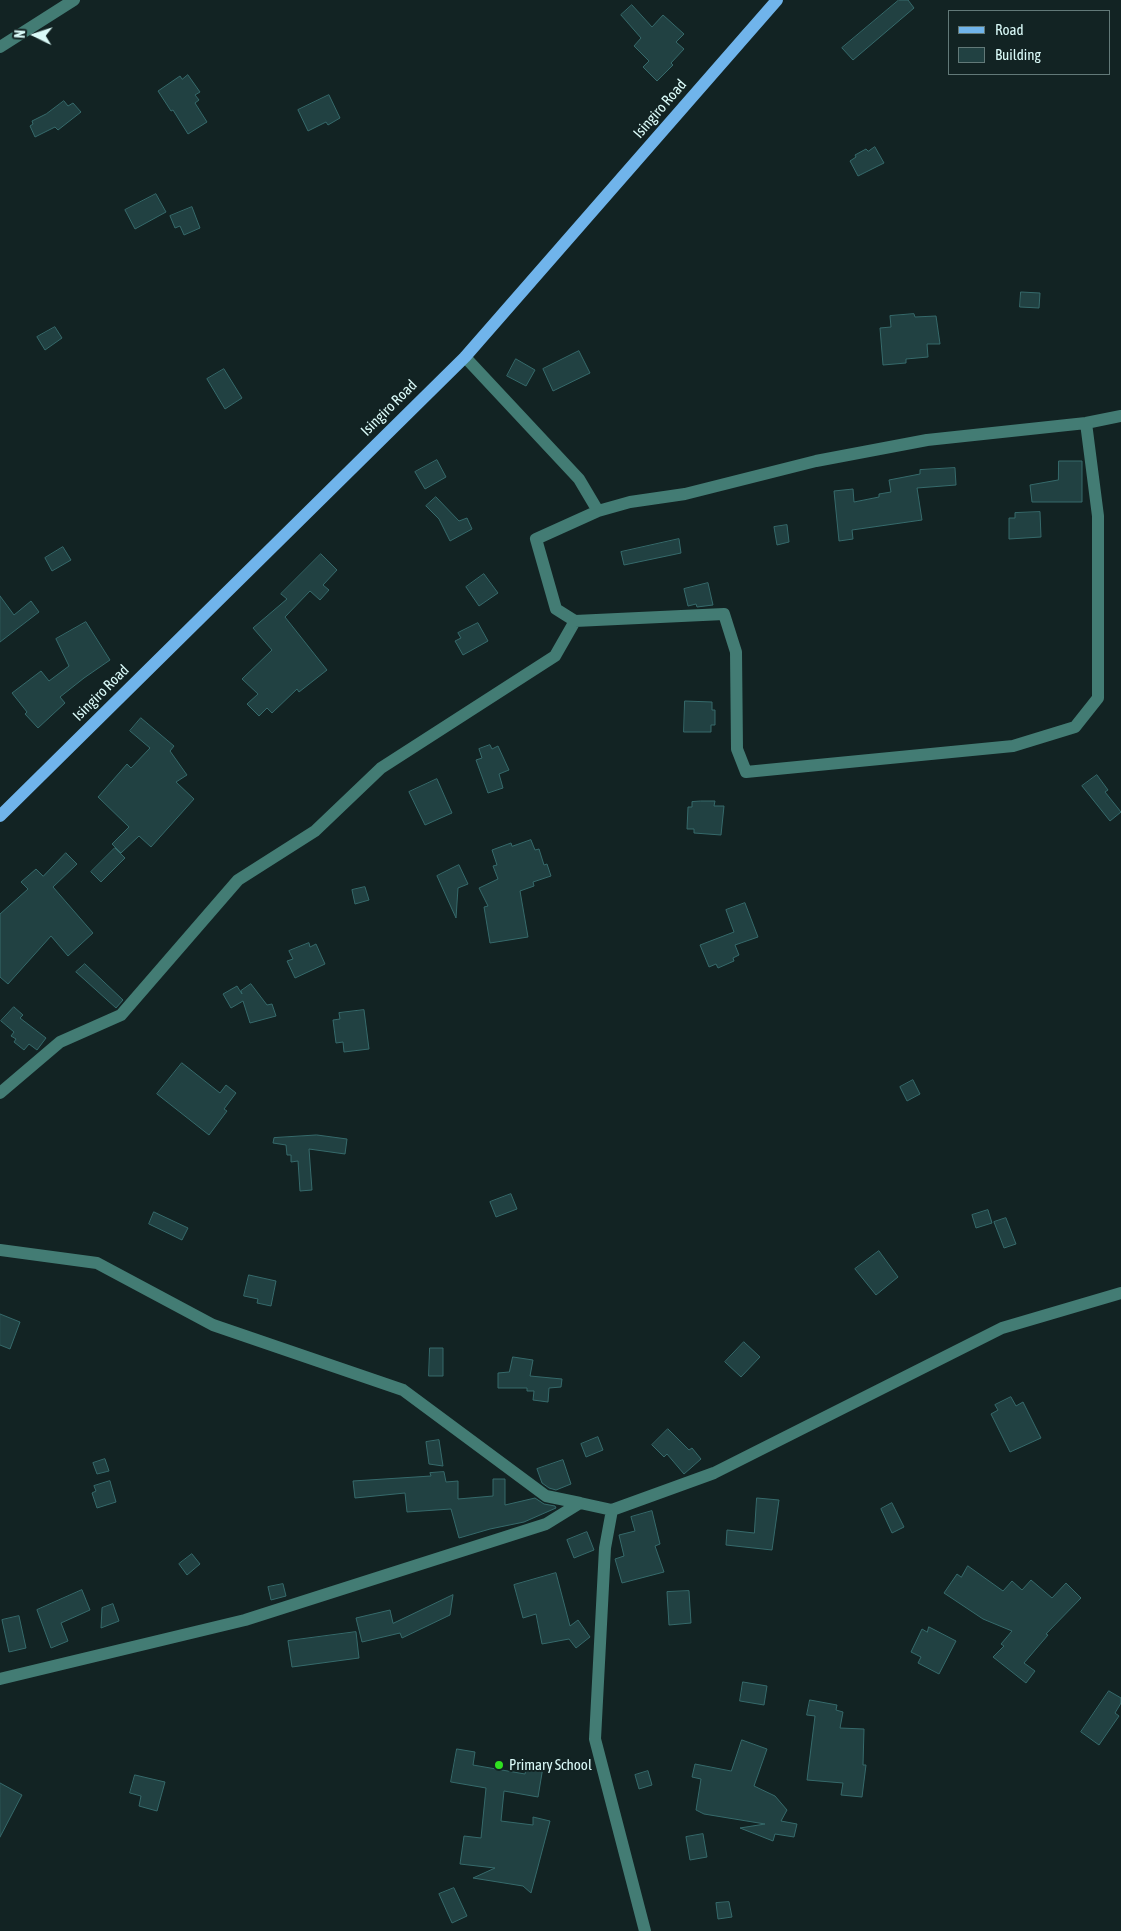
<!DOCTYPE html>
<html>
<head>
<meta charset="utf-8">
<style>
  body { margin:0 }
  #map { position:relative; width:1121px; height:1931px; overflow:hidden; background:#122323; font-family:"Asap Condensed",sans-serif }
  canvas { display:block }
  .legend { position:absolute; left:948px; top:10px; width:162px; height:65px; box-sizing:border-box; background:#122323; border:1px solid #627978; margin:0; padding:6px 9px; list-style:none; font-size:15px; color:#dafaf8 }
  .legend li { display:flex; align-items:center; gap:10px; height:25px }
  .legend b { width:25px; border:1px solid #627978 }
  .north { position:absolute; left:10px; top:10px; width:50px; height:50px; -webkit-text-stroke:4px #122323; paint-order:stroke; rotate:274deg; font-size:14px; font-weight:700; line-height:20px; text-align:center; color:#dafaf8 }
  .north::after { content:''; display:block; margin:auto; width:18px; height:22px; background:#dafaf8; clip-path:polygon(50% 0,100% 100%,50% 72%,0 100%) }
</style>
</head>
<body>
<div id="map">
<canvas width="1121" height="1931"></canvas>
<ul class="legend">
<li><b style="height:6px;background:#70b4eb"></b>Road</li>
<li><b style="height:14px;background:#214142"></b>Building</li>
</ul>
<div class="north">N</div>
</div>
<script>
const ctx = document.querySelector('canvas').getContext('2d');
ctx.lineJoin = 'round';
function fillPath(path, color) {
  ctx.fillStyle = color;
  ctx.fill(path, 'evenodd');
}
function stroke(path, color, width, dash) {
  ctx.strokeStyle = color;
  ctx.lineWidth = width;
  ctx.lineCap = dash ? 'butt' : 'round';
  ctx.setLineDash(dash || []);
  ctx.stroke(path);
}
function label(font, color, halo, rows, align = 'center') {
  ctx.font = font + ' "Asap Condensed",sans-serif';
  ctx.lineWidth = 4;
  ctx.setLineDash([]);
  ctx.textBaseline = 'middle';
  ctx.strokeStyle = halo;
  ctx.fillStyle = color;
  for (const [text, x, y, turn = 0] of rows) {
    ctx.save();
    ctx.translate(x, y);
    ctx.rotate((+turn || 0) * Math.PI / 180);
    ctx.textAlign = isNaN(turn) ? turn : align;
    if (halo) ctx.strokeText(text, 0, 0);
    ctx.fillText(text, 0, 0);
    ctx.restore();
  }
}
const building = new Path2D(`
  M899 0H908L914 8 853 60 842 48Z
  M632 5 652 27 663 15 684 34 676 42 684 49 671 63 673 65 657 81 643 67 649 61 634 46 641 38 621 15Z
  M188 75 200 92 195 95 199 100 195 103 207 122 188 134 173 110 171 111 158 91 180 76 182 79Z
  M329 95 340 118 328 125 326 122 308 131 298 110Z
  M64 101 68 106 73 103 81 112 58 130 55 127 35 137 30 126 33 124 32 121 46 114Z
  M875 147 884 163 858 176 850 161 856 157 855 155 866 149 868 151Z
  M156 194 166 212 135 229 125 210Z
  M192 207 200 228 184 235 180 226 175 228 170 216Z
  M1021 292 1040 293 1039 308 1020 307Z
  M914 314 915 317 936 316 940 344H927L928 357 906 359V363L883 365 880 328 891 327 890 316Z
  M55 327 62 338 45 350 37 337Z
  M579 351 590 373 553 391 543 369Z
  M516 359 535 370 526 386 507 376Z
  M224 369 242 398 225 409 207 379Z
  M437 460 446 477 425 489 415 472Z
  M1059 461H1082V502H1032L1030 485 1058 480Z
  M955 468 956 485 917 488 922 520 852 530 853 539 839 541 834 491 853 489 854 502 879 497V494L891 492 889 480 920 474V470Z
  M436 497 459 521 467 518 472 529 450 541 439 519 426 506Z
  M1040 512 1041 537 1009 539V518H1015V513Z
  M787 525 789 542 777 545 774 527Z
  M679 539 681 553 624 565 621 552Z
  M63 547 71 560 52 571 45 558Z
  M321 554 337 570 323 585 329 590 320 600 310 591 285 617 327 670 299 692 297 689 272 713 267 708 259 716 247 704 258 694 242 679 272 650 253 628 287 599 281 594Z
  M484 574 498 593 479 606 466 587Z
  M708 583 713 605 697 607 696 604 688 606 684 589Z
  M0 596 14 615 31 601 39 612 0 642Z
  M86 622 110 660 84 678 60 697 65 703 38 728 25 714 27 712 12 693 41 671 49 681 69 666 56 639Z
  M478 623 488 641 463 655 455 641 461 638 458 633Z
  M685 701 712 702V710H715V725H711V732H684Z
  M141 718 174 746 170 751 187 775 176 782 194 799 151 847 139 836 121 853 112 844 129 827 98 797 127 764 131 768 150 748 130 731Z
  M490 745 492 749 498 746 509 770 499 774 503 788 488 793 476 760 482 758 479 749Z
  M1097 775 1108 790 1105 792 1121 812 1110 821 1082 786Z
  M437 779 452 813 425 825 409 792Z
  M701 801H715L714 806H724L721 835 694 833V829H687L688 807H692V802Z
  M531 840 535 850 539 849 544 865 547 864 551 876 533 882 534 886 520 891 528 937 490 943 484 907 488 906 479 888 498 879 493 866 497 865 492 850 511 843 512 846Z
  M115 848 125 858 101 882 91 872Z
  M66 853 77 864 53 887 93 933 68 956 51 936 8 984 0 977V914L28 889 21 882 36 869 43 876Z
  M459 865 468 884 458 888 456 918 437 876Z
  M365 887 369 900 355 904 352 890Z
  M745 903 758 937 735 945 739 955 733 958 734 961 718 968 716 964 709 967 700 945 734 932 726 910Z
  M309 943 310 947 316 944 325 964 295 978 287 961 293 959 289 951Z
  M85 964 123 1000 116 1008 76 972Z
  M251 984 267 1005 272 1004 276 1016 250 1023 243 1001 231 1008 223 994 237 986 242 994 241 991Z
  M14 1007 23 1015 20 1018 46 1038 37 1050 29 1044 24 1050 14 1042 16 1039 11 1036 14 1032 1 1021Z
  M364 1010 369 1049 344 1052 343 1042 336 1043 333 1020 340 1019 339 1013Z
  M182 1063 220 1093 226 1085 236 1093 224 1109 227 1111 209 1135 157 1094Z
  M913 1080 920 1094 907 1101 900 1087Z
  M317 1135 347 1139 345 1154 309 1149 312 1190 300 1191 298 1161 291 1162V1155H287L286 1145 273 1143 274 1138Z
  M511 1194 517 1209 496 1217 490 1202Z
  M988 1210 992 1223 976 1228 972 1215Z
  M154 1212 188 1228 182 1240 149 1224Z
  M1006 1218 1016 1244 1004 1248 994 1222Z
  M879 1251 898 1277 876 1295 855 1269Z
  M249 1275 276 1281 271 1306 257 1303 258 1299 244 1296Z
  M0 1314 20 1322 10 1349 0 1345Z
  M744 1342 760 1357 741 1377 725 1362Z
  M430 1348H443V1376H429Z
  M513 1357 533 1360 530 1376 562 1379 561 1387 549 1388 548 1402 533 1400 534 1391H527V1388H498V1373L509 1372Z
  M1011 1397 1016 1406 1023 1402 1041 1438 1010 1452 991 1414 998 1410 995 1405Z
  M668 1429 689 1450 692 1448 701 1459 684 1474 667 1454 664 1457 652 1445Z
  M598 1437 603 1450 586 1457 581 1444Z
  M439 1440 443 1466 429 1464 426 1442Z
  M105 1459 109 1471 97 1474 93 1463Z
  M563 1460 571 1484 556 1490 549 1488 542 1483 537 1469Z
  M444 1472 446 1482 458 1481V1499L493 1496V1479H505V1505L535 1498 544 1504 555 1506 556 1508 524 1522 490 1529 459 1538 451 1509 407 1512 405 1493 355 1498 353 1481 431 1476 430 1473Z
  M110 1481 116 1502 97 1508 92 1493 96 1491 94 1486Z
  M757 1498 779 1500 772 1550 726 1545 727 1530 754 1533Z
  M892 1503 904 1527 892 1533 881 1509Z
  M652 1511 660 1544 655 1546 664 1572 622 1583 615 1559 624 1556 619 1535 635 1531 631 1517Z
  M587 1532 594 1550 574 1558 567 1540Z
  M192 1554 200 1564 187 1575 179 1564Z
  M968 1566 1003 1591 1012 1581 1022 1590 1031 1580 1052 1598 1066 1583 1081 1598 1046 1634 1048 1635 1024 1663 1035 1671 1026 1683 993 1657 1004 1646 1001 1644 1012 1631 983 1619 944 1593 957 1574 961 1577Z
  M556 1573 570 1626 578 1620 590 1637 576 1648 569 1639 542 1644 536 1614 523 1618 514 1585Z
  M283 1584 286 1596 271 1600 268 1587Z
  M82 1590 90 1610 61 1623 68 1641 51 1648 37 1610Z
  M689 1591 691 1623 669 1625 667 1592Z
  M453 1595 450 1615 402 1638 400 1633 362 1642 356 1618 390 1610 393 1623Z
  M113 1604 119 1621 101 1628 102 1608Z
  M19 1616 26 1648 9 1652 2 1620Z
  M929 1627 956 1641 939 1674 918 1663 921 1657 911 1652 922 1629 927 1632Z
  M356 1632 359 1658 292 1667 288 1641Z
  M743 1682 767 1686 764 1705 740 1701Z
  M1109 1691 1121 1698V1703L1115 1713 1119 1716 1099 1745 1081 1732Z
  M810 1700 837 1705 836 1710 843 1712 840 1728 864 1729 863 1765H866L862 1797 841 1795 843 1783 807 1780 815 1716 807 1715Z
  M742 1740 767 1749 754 1786 775 1796 787 1810 781 1821 797 1824 794 1837 775 1834 773 1841 740 1828 765 1824 704 1814 696 1810 701 1779 692 1777 695 1764 731 1771Z
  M457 1749 475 1752 473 1765 525 1774 527 1764 543 1767 538 1797 504 1791 501 1821 533 1825V1817L550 1821 531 1893 523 1886 473 1878 495 1868 460 1864 464 1836 481 1838 486 1788 451 1782Z
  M648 1771 652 1785 639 1789 635 1775Z
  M135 1775 165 1782 157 1811 139 1806 141 1796 130 1793Z
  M0 1783 22 1795 0 1837Z
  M703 1834 707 1857 690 1860 686 1837Z
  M454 1888 467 1916 452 1923 439 1894Z
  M729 1902 732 1917 718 1919 716 1903Z`);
fillPath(building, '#214142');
stroke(building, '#366a6b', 1);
stroke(new Path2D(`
  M0 47 74 0
  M465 357 579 479 598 511 630 502 685 494 816 461 927 440 1086 423 1121 416
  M598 511 536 539 556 609 575 621 724 614 736 652 737 749 746 772 1013 746 1075 727 1098 698V516L1086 423
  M0 1093 60 1042 121 1015 238 880 315 831 381 768 555 656 575 621
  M0 1250 97 1263 213 1325 403 1390 546 1496 580 1503
  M612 1510 605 1548 595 1739 645 1931
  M0 1679 245 1620 546 1524 580 1503 612 1510 714 1473 1002 1328 1121 1293`), '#437c74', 12);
stroke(new Path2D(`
  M0 816 465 357 777 0`), '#70b4eb', 12);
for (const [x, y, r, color] of [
  [499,1765,5,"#2fe020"]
]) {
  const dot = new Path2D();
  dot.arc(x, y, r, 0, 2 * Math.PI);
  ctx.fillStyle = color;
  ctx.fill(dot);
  stroke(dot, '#122323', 2);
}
label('15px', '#dafaf8', '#122323', [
  ["Isingiro Road",660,109,-49],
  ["Isingiro Road",389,408,-45],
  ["Isingiro Road",101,693,-45]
]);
label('15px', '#dafaf8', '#122323', [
  ["Primary School",509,1765]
], 'left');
</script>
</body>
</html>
